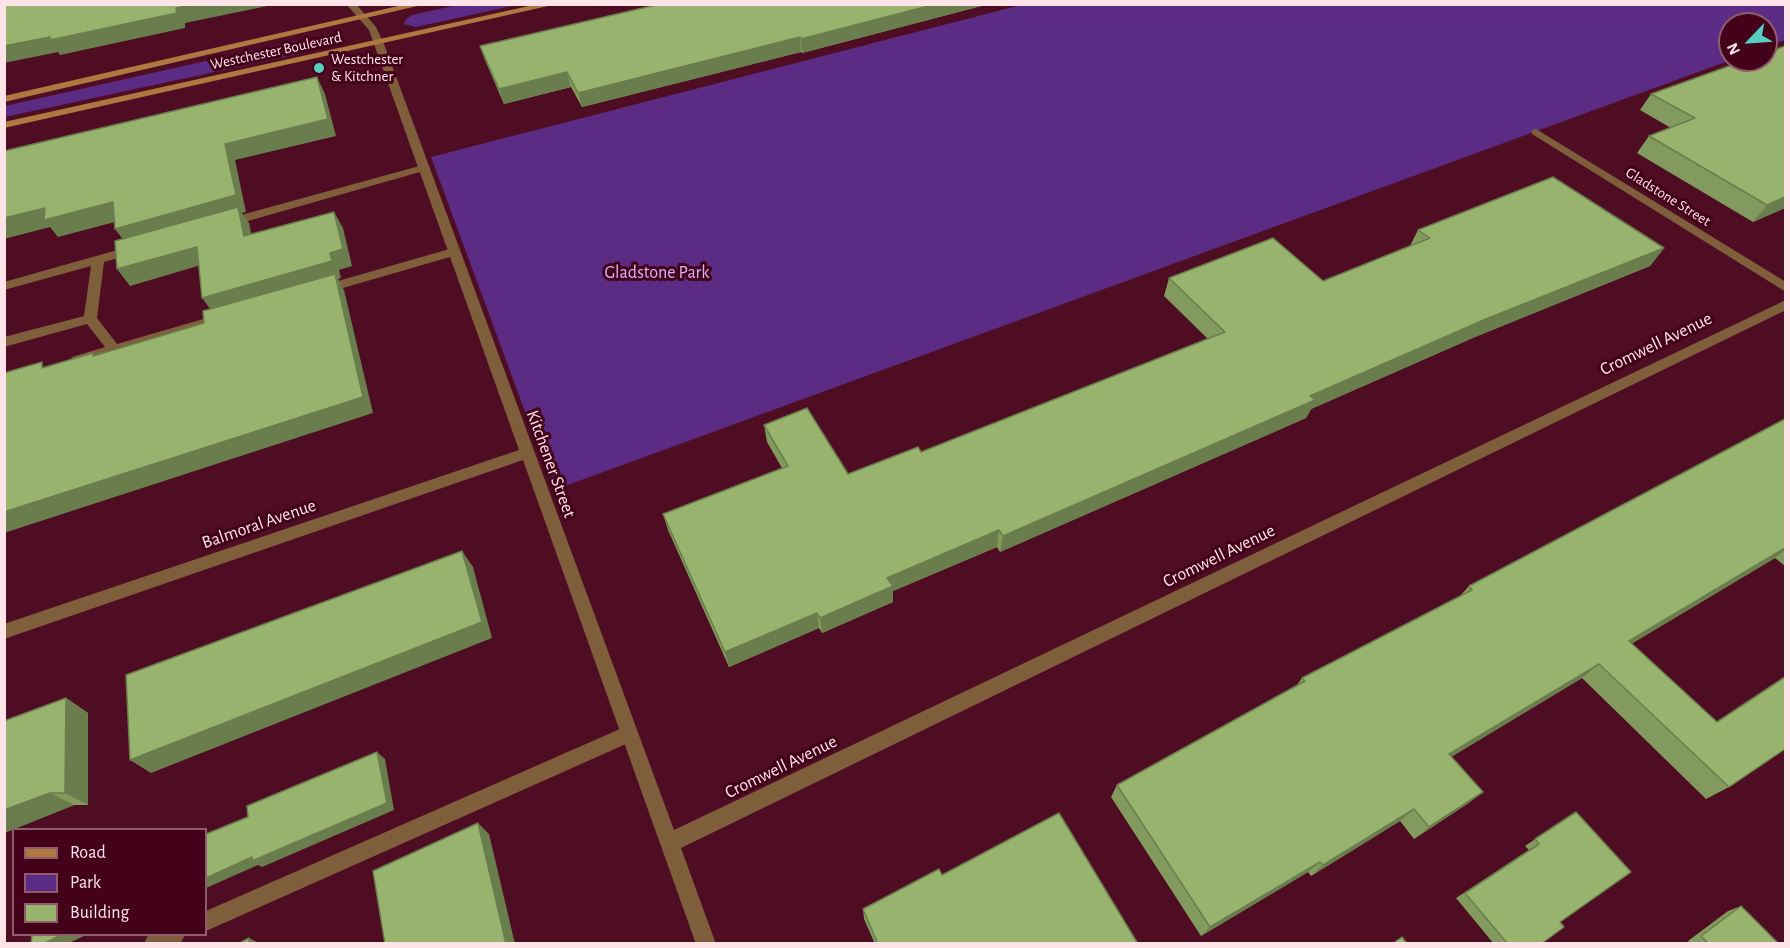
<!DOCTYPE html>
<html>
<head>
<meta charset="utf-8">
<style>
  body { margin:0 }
  #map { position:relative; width:1790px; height:948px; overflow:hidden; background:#4f0d23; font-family:"Alegreya Sans",sans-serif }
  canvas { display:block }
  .frame { position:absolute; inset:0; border:6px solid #fee4e8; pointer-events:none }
  .legend { position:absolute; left:12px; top:828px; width:195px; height:108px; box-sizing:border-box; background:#43011a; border:2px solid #8e5c6c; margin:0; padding:8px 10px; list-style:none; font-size:18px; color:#fee4e8 }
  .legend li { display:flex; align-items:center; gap:12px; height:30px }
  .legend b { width:30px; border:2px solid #8e5c6c }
  .north { position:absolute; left:1718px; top:12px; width:60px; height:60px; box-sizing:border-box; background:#43011a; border:2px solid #8e5c6c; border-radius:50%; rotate:245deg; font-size:16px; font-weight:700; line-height:24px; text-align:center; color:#fee4e8 }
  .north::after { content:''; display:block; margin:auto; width:21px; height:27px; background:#57cec2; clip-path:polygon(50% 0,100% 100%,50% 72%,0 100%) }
</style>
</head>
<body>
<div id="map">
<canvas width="1790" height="948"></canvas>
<div class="frame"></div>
<ul class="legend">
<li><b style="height:8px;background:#ae7940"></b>Road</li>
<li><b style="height:16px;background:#5c2b84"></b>Park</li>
<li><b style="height:16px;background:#98b36e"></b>Building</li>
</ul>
<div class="north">N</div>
</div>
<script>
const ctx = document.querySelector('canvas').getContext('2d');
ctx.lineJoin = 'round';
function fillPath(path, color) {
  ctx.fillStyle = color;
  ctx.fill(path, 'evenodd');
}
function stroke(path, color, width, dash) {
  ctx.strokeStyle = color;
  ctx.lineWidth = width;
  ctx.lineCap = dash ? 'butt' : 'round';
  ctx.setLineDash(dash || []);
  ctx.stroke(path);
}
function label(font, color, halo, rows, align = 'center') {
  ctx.font = font + ' "Alegreya Sans",sans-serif';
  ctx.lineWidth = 6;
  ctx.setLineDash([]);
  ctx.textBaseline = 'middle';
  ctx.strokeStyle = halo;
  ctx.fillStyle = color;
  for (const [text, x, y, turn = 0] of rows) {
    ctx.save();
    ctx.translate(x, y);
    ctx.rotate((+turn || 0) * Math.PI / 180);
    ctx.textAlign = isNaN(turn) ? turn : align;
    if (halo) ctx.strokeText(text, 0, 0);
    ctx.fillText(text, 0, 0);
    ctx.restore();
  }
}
fillPath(new Path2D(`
  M462 4 516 5 416 27 404 24 406 19 412 15Z
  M1021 5H1785V40L1766 47V24H1730L1731 60 554 490 431 157Z
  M295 41H303L307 44 305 49 298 54 5 117V106Z`), '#5c2b84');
fillPath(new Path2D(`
  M423 165 429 168 427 170 227 227 221 223 223 220Z
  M135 245 141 249 139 252 104 262 97 318 117 344 224 313 231 318 229 321 77 365 72 363 70 360 72 357 105 347 87 324 4 347V337L84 316 91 266 4 290V282Z
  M453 248 457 249 459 252 457 255 322 294 316 290 317 287Z
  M629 725 635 728 638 734 635 740 206 931V911Z
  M151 934H185L182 941 178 944H144L147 937Z`), '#7f5e3b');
fillPath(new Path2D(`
  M346 4H356L376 27 384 44 674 830 1786 300V310L681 848 716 944H696L523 460 4 639V624L519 450 369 30Z
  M1536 129 1786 282V292L1532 134V130Z`), '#7f5e3b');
fillPath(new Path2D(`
  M407 4H426L4 102V96Z
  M538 4H557L4 128V122Z`), '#ae7940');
fillPath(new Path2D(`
  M989 4 802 53 801 52 582 107 571 87 504 104 485 60 480 46Z
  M1785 46V208L1753 222 1637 153 1649 136 1671 128 1640 110 1651 94Z
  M1418 230 1664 248 1650 266 1475 337 1311 409 1306 418 1000 552 997 547 893 591V602L822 633 819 628 729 667 668 530 663 514 782 468 767 442 764 425 848 474 921 452 1208 339 1164 296 1169 278 1323 281 1410 246Z
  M1785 419V566L1775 558 1631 644 1717 722 1785 677V749L1729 787 1706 799 1582 678 1451 757 1483 792 1467 804 1414 839 1400 821 1311 876 1308 872 1201 936 1111 797 1117 785 1297 685 1302 678 1460 596 1469 586Z
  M66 698 88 713V805H74L4 833V721Z
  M1576 812 1560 922 1541 944H1494L1456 898 1529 850 1525 846Z
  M942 875 1138 944H875L864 919 863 909Z
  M1741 906 1779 944H1691L1688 941 1728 911Z`), '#839a5f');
fillPath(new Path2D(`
  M196 4H277L185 23V28L60 55 58 52 4 63V46Z
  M936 4H989L802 53 801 39Z
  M800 37 801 52 582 107 578 93Z
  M567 72 571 87 504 104 499 89Z
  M317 77 325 94 336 136 235 160 246 212 242 213 249 223 255 252 244 236 127 245 115 229 225 144Z
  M1785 197V208L1753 222 1767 205Z
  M113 202 126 219 58 237 50 227 4 239V218L45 208Z
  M334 212 343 228 352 266 339 270 341 278 338 279 344 290 373 413 4 533V512L214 314 202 298 330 253Z
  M197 247 208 263 130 286 117 269Z
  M1664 248 1650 266 1475 337 1311 409 1306 418 1000 552 1003 536 1310 396 1486 319Z
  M999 530 997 547 893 591V602L822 633 820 618 887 578Z
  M1785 548V550L1775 558 1611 656 1629 641Z
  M462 551 473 567 492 638 151 773 130 760Z
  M817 613 819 628 729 667 725 652Z
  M1599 664 1582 678 1434 767 1449 754Z
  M66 698 88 713V805L65 793Z
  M377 752 385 759 394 810 262 867 258 865 206 888V878Z
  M1483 792 1467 804 1414 839 1429 827Z
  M50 793 74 805 4 833V810Z
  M1414 809 1400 821 1311 876 1323 865Z
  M478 823 489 834 515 944H506Z
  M1320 862 1308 872 1201 936 1210 927Z
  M63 934H88L67 944H43Z
  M249 938 259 943 249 944Z`), '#6a7d4d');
const building = new Path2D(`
  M4 4H196L176 8 177 13 50 40V37L4 46Z
  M660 4H936L801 39 800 37 578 93 567 72 499 89 480 46Z
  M1785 46V197L1767 205 1649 136 1695 118 1651 94 1746 60H1766V53Z
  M317 77 328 119 225 144 236 195 115 229 113 202 44 220 45 208 4 218V151Z
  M1553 177 1664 248 1486 319 1310 396 1315 400 1003 536 999 530 887 578 893 586 820 618 817 613 725 652 663 514 788 466 764 425 807 408 848 474 918 447 921 452 1225 332 1169 278 1273 238 1323 281 1430 238 1418 230Z
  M238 207 244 236 334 212 343 249 330 253 332 261 202 298 197 247 117 269 115 241Z
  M335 274 363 397 4 512V373L42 362V368L93 353V356L204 323 203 311Z
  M1785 419V548L1629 641 1717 722 1785 677V749L1729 787 1599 664 1449 754 1483 792 1429 827 1414 809 1323 865 1320 862 1210 927 1117 785 1305 681 1302 678 1472 590 1469 586Z
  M462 551 482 622 130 760 126 675Z
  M66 698 65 793H50L4 810V721Z
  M377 752 387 803 252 861V857L206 878V834L248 817 247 806Z
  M1576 812 1631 872 1560 922 1564 927 1541 944H1508L1465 893 1539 844 1535 839Z
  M1059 813 1138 944H878L863 909 939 869 942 875Z
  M478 823 506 944H385L373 871Z
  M1741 906 1779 944H1709L1701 936Z
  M32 934H63L43 944H31Z
  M1402 937 1407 944H1392Z
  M249 938V944H238Z`);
fillPath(building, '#98b36e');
stroke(building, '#6a7d4d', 1.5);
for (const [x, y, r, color] of [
  [319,68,6,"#57cec2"]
]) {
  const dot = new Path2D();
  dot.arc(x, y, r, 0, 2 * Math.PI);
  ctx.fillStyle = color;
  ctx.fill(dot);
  stroke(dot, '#43011a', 2);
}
label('15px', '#fee4e8', '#43011a', [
  ["Westchester Boulevard",276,51,-12],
  ["Gladstone Street",1668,197,32]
]);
label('15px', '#fee4e8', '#43011a', [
  ["Westchester",331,59],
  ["& Kitchner",331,76]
], 'left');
label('18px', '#d6b3fb', '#43011a', [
  ["Gladstone Park",657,273]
]);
label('18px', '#fee4e8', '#43011a', [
  ["Cromwell Avenue",1656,344,-26],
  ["Kitchener Street",551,464,70],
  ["Balmoral Avenue",259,524,-19],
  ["Cromwell Avenue",1219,556,-26],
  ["Cromwell Avenue",781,767,-26]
]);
</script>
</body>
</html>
